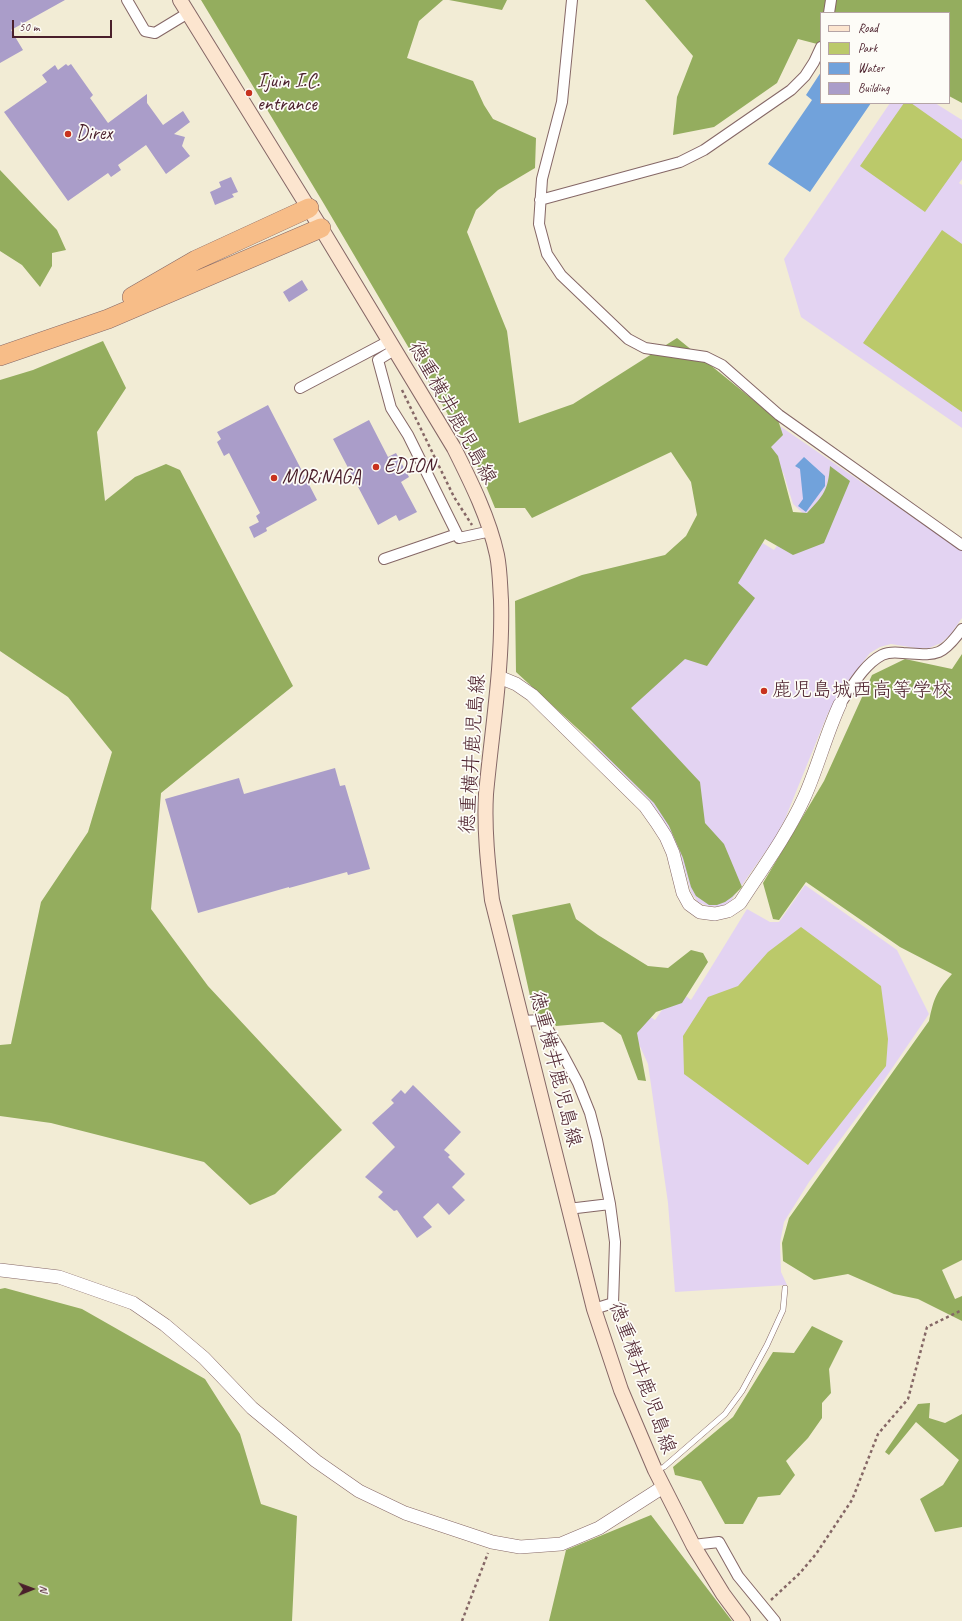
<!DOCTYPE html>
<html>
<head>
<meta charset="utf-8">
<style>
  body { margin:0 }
  #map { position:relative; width:962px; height:1621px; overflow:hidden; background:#f2ecd5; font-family:Caveat,sans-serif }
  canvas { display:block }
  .legend { position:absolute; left:820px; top:12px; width:130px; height:92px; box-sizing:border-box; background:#fdfcf7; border:1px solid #b5a4a5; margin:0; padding:5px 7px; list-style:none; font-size:12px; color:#4a1f2b }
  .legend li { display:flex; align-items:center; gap:8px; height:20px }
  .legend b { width:20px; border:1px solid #b5a4a5 }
  .north { position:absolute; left:12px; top:1569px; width:40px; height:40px; -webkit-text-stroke:3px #fdfcf7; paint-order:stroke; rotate:89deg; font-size:11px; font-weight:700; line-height:16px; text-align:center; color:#4a1f2b }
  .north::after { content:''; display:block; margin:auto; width:14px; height:18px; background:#4a1f2b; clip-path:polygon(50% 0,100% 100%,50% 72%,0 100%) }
  .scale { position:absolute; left:12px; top:20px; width:100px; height:18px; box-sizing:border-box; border:2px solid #4a1f2b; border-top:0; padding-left:5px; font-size:12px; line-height:14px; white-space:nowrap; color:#4a1f2b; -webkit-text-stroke:3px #fdfcf7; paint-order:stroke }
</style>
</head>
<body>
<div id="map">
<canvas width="962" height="1621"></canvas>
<ul class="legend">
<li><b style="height:5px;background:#fce5cf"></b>Road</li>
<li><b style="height:11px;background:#bbc96a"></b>Park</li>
<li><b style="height:11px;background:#71a2db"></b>Water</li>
<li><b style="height:11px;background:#aa9dc9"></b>Building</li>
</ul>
<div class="north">N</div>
<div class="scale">50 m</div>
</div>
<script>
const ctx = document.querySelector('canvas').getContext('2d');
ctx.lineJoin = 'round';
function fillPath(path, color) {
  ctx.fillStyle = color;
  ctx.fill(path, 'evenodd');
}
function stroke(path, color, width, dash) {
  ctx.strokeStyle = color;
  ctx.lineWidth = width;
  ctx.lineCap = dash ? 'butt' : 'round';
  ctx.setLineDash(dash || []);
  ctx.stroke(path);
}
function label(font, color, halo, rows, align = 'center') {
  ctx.font = font + ' Caveat,"Klee One",sans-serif';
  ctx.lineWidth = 3.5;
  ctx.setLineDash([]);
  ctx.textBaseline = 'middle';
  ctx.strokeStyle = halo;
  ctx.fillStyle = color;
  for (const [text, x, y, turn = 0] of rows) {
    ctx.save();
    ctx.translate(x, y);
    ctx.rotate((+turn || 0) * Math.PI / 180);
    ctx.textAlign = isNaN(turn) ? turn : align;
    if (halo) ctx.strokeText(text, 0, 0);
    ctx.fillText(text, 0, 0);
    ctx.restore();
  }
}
fillPath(new Path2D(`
  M890 103H935L962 120V179L959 183 962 185V428L801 317 784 259Z
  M777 424 962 551V618L950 635 941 643 929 648H916L891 644 880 647 870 653 849 680 828 713 785 819 773 841 730 902 720 907 708 906 698 902 691 892 680 853 671 833 658 812 646 797 592 744 648 685 756 539 774 550 784 536 806 516 793 504 783 472 768 465 762 443Z
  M805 885 897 950 929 1014 880 1086 809 1182 784 1222 780 1243 781 1272 787 1285 675 1292 668 1203 648 1064 638 1042 615 1004 646 1014 655 1020 677 989 691 1000 747 909 770 922H779Z`), '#e3d3f2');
fillPath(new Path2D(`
  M904 103H911L962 139V160L925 212 860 166Z
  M942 230 962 244V412L863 343Z
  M801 927 881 986 888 1039 886 1066 808 1165 684 1074 683 1036 708 997 738 986 768 952Z`), '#bbc96a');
fillPath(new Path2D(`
  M201 0H443L419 21 407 58 473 81 484 105 493 119 536 138 535 168 498 190 476 210 467 232 507 331 519 423 573 404 677 338 778 420 783 435 771 447 778 456 793 512 807 513C824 495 828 490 830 466L850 481 824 543 793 555 765 539 738 583 755 598 707 666 685 659 631 708 700 782 705 823 724 844 742 887 732 897 725 902 717 905H709L696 896 691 887 683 858 669 826 654 803 589 739 516 672 515 601 582 575 665 555 686 536 697 515 691 482 671 452 532 518 525 508H495L476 462 324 204Z
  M449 0H507L502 10Z
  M645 0H962V103L949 96V13H821V45L798 39 777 83 714 127 673 135 677 97 693 56Z
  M0 170 57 230 66 250 52 253V266L40 287 22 265 0 251Z
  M103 341 126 388 97 432 105 501 135 477 166 464 180 470 293 686 161 793 151 909 208 986 342 1130 275 1194 250 1205 204 1162 51 1123 0 1116V1045L11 1044 41 902 88 832 112 752 68 697 0 651V380L33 370Z
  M962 654V1260L942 1270 955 1299 962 1296V1321L918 1299 894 1294 848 1274 814 1280 783 1261 782 1243 789 1218 929 1021C934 998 936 992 952 974L900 947 806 882 779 920 773 919 763 883 824 781 872 675 905 659 952 669Z
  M570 903 576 919 598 935 648 966 668 968 691 950 703 953 708 962 682 1003 656 1012 637 1033 646 1081 638 1080 621 1035 603 1022 556 1026 547 1014H534L512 915Z
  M5 1288 82 1309 205 1379 240 1434 261 1504 297 1516 292 1621H0V1289Z
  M812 1326 843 1341 829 1369 831 1393 822 1403V1418L808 1438 786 1461 795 1475 780 1495 758 1497 743 1524H725L701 1481 675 1475 673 1467 733 1417 773 1352 794 1353Z
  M930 1403 929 1418 945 1423 962 1414V1527L935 1532 920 1499 943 1485 959 1460 916 1422 889 1455 885 1452 918 1404Z
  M651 1515 732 1621H549L566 1550Z`), '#94ad5e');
fillPath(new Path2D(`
  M821 72V103H871L810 192 768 164 812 100 806 95Z
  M804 457 825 476V486L806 512 798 506 803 499 800 469 795 466Z`), '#71a2db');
fillPath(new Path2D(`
  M0 0H65L11 30 23 50 0 63Z
  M66 64 68 66 71 64 93 95 90 98 108 123 147 94V103L163 125 183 111 190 122 174 134 185 137 182 146 190 156 166 174 146 145 118 165 121 170 111 177 108 173 68 201 4 112 47 82 42 75 55 65 58 70Z
  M231 177 238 192 232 194 234 197 215 205 210 192 221 187 219 182Z
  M302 280 308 290 289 302 283 292Z
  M268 405 317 500 266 528 267 531 254 538 249 527 259 522 256 516 260 513 229 453 224 456 217 442 221 439 217 432Z
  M369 420 388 457 396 453 409 477 401 482 417 512 399 521 396 515 378 525 333 439Z
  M335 768 340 786 345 785 370 869 348 875 347 872 289 888V887L198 913 165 799 239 778 244 794Z
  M413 1085 461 1132 444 1150 450 1155 448 1157 465 1174 452 1187 465 1200 449 1215 438 1203 423 1217 432 1227 417 1238 397 1210 394 1211 378 1197 383 1192 365 1177 395 1147 372 1123 394 1103 391 1100 401 1090 405 1094Z`), '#aa9dc9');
const service = new Path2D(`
  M656 1470 664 1467 725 1414 742 1391 767 1345 783 1310 785 1288`);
const minor = new Path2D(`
  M127 0 145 31 155 33 188 13
  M572 0 562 102 542 179 539 224 547 254 561 275 628 339 645 348 706 357 722 365 779 415 962 545
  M829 13 831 0
  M540 200 680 162 704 150 791 90 805 76 814 62 821 47
  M394 350 378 360 391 408 408 435 459 538 491 531
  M300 388 389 341
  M384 559 457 534
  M840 704C852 687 863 665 882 655 888 652 895 652 903 653 936 655 941 658 962 629
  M522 1021 542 1020 561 1051 578 1083 590 1113 597 1140 610 1204 615 1242 613 1303 594 1309
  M568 1209 610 1204
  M693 1545 719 1542 738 1576 775 1621`);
const tertiary = new Path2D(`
  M499 677 516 684 532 695 645 806 657 823 666 837 673 853 683 893 689 904 700 912 715 914 728 911 740 903C762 869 787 835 804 798 818 767 826 734 840 704
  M0 1270 59 1277 133 1303 165 1325 204 1358 252 1408 316 1461 359 1491 405 1513 492 1542 520 1547 561 1544 599 1528 663 1487`);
const secondary = new Path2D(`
  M180 0 321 228 454 448C471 482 489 518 497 555 500 570 500 585 501 600 503 666 492 729 486 794 484 829 488 865 492 900L594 1309 621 1390 655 1470 693 1545 723 1594 743 1621`);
const motorway = new Path2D(`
  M132 297 196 260 309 208
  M0 356 108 319 321 228`);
stroke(service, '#856766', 6);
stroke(minor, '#856766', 12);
stroke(tertiary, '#856766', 14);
stroke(secondary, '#856766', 16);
stroke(motorway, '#856766', 20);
stroke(new Path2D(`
  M402 390 454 497 472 525
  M771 1600 800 1573 816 1554 852 1500 878 1434 908 1399 927 1327 962 1310
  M462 1621 488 1553`), '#856766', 2.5, [3, 3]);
stroke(service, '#fff', 5);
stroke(minor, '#fff', 10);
stroke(tertiary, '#fff', 13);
stroke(secondary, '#fce5cf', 14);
stroke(motorway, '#f7bd88', 19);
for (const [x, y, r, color] of [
  [249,93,4,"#c8321e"],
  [68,134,4,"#c8321e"],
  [376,467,4,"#c8321e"],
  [274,478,4,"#c8321e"],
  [764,691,4,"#c8321e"]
]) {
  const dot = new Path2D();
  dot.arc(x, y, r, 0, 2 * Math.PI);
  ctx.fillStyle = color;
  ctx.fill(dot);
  stroke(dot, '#fdfcf7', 1.5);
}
label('20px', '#4a1f2b', '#fdfcf7', [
  ["Ijuin I.C.",257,82],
  ["entrance",257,105],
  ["Direx",76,134],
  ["EDION",384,467],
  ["MORiNAGA",282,478],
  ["鹿児島城西高等学校",772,691]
], 'left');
label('20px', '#4a1f2b', '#fdfcf7', [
  ["徳重横井鹿児島線",452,413,61],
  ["徳重横井鹿児島線",473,754,-86],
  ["徳重横井鹿児島線",555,1069,76],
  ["徳重横井鹿児島線",642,1378,70]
]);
</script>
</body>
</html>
